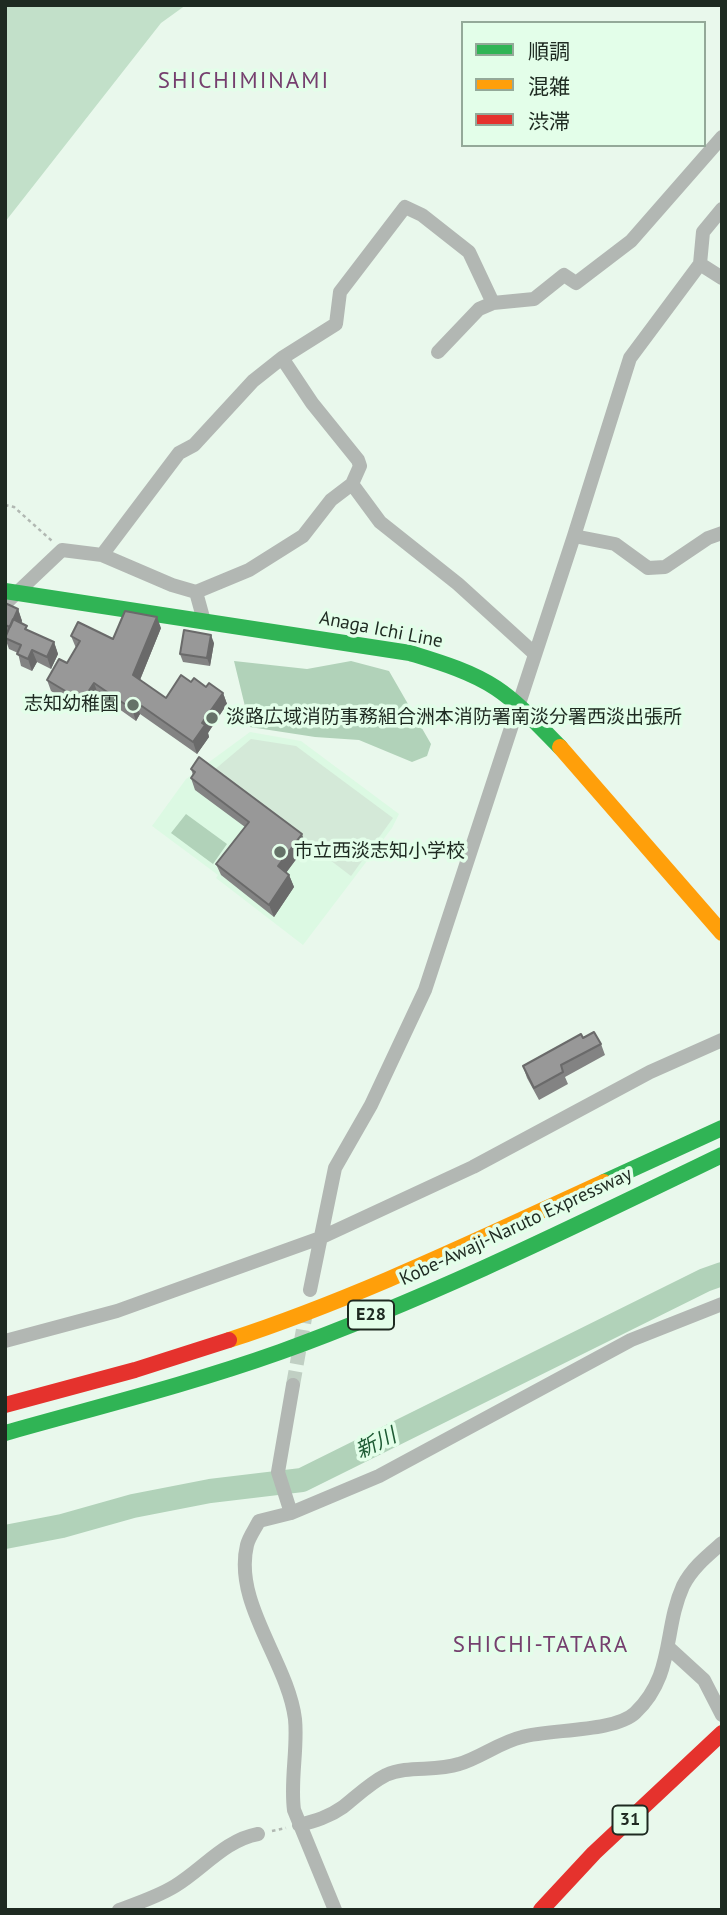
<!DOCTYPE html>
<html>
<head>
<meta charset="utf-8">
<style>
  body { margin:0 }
  #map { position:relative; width:727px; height:1915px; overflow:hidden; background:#e9f8ec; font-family:"PT Sans","Noto Sans JP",sans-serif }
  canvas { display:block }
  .frame { position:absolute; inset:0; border:7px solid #1e2a21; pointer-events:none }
  .legend { position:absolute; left:461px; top:21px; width:245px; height:126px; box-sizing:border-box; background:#e3fee9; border:2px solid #94a999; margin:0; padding:9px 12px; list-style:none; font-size:21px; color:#1e2a21 }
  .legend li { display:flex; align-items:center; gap:14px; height:35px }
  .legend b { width:35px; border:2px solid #94a999 }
</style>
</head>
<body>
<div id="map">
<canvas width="727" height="1915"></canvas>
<div class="frame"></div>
<ul class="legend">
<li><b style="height:9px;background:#30b455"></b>順調</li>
<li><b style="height:9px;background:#ff9f0a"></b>混雑</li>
<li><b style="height:9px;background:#e5322d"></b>渋滞</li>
</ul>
</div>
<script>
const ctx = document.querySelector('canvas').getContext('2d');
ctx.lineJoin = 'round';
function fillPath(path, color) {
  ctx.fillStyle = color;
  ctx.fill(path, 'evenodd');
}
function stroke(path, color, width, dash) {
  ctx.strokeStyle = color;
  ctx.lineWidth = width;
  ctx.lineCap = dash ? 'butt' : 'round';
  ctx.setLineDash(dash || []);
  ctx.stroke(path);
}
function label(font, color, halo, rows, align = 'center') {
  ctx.font = font + ' "PT Sans","Noto Sans JP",sans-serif';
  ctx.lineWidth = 7;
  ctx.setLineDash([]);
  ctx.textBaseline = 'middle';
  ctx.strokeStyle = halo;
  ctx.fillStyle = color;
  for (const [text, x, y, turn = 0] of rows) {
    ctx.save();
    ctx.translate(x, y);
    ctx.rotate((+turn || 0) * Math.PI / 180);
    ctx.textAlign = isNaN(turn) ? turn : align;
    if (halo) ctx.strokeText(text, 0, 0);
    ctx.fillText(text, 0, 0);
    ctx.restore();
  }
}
fillPath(new Path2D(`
  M250 732 301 741 399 814 392 828 303 945 216 878 218 875 152 826 186 779Z`), '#dcf9e3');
fillPath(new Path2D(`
  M251 739 296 746 393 818 351 876 213 771Z`), '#d4e9d8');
fillPath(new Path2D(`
  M5 5H186L161 23 5 222Z`), '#c2e0c9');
fillPath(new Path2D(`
  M234 661 307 669 351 661 389 671 431 744 427 756 412 762 359 740 315 737 250 727Z
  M186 814 227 844 213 864 171 833Z`), '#b1d2b9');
stroke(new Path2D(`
  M5 1537 62 1526 133 1506 210 1491 302 1480 705 1280 722 1274`), '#b1d2b9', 24);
stroke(new Path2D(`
  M293 1385 307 1307`), '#c0cfc3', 14, [14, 7]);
stroke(new Path2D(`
  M5 505 14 507 52 541
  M272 1831 286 1828`), '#b1b8b2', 2.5, [3.5, 3.5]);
stroke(new Path2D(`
  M700 264 722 278
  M438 352 479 309 493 303
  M352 484 380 522 458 584 535 654
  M574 536 615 544 648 568 665 567 708 538 722 533
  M102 555 179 453 194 445 253 381 282 358
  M196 592 204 621
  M5 604 62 550 102 555 172 585 196 592 249 570 303 536 331 500 352 484 360 466 358 460 312 403 282 358 336 324 340 292 405 207 422 215 469 252 493 303 534 299 564 275 576 283 631 241 722 137
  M310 1290 335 1168 371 1105 425 990 574 536 630 358 700 264 703 232 722 209
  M5 1341 117 1311 320 1238 473 1167 650 1072 722 1040
  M291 1513 278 1472 293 1385
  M669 1648 704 1680 722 1715
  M299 1825C315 1821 329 1817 343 1807 357 1796 370 1783 386 1775 408 1765 435 1772 459 1764 480 1758 500 1742 522 1737 550 1729 615 1732 635 1713 675 1675 663 1630 683 1586 692 1568 707 1556 722 1543
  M119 1910C138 1903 157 1897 175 1886 203 1869 225 1840 258 1834
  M335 1910 294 1810C290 1780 298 1749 295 1719 288 1662 233 1603 247 1545 249 1537 255 1529 259 1521L291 1513 379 1476 631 1340 722 1304`), '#b2b7b3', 14);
stroke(new Path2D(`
  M5 591 410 653C439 662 470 671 496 688 520 704 540 727 560 747
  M604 1182 722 1128
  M5 1433C97 1407 190 1384 280 1352 432 1297 577 1225 722 1155`), '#30b455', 16);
stroke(new Path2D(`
  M560 747 722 933
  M229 1340C358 1298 481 1238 604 1182`), '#ff9f0a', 16);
stroke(new Path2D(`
  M5 1405 135 1370 229 1340
  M541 1910 594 1853 722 1733`), '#e5322d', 16);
fillPath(new Path2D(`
  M5 603 18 609 22 621 21 623 28 630 54 642 58 654 51 669 37 662 32 671 21 666 18 653 9 649 5 638 6 635H5Z
  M161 628 140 680 166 698 191 682 223 693 227 704 208 733 209 737 197 754 140 714 136 721 98 694 86 713 51 691 47 680 67 663 76 648 71 636 113 639Z
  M214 643 210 666 183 662 180 654Z
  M191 769 306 846 286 873 289 875 294 887 274 917 221 875 216 864 245 827 195 790 191 778 193 775Z
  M583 1038 601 1044 605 1055 565 1077 568 1084 539 1100 527 1078 523 1066Z`), '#838383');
fillPath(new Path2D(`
  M18 609 22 621 14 639 10 627Z
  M157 617 161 628 137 687 133 675Z
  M211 635 214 643 210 666 207 658Z
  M54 642 58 654 51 669 47 657Z
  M32 650 37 662 32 671 28 659Z
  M94 683 98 694 86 713 82 701Z
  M223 693 227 704 208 733 209 737 197 754 193 742 202 723Z
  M136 702 140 714 136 721 132 709Z
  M302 834 306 846 282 878 278 866Z
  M289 875 294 887 274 917 269 905Z`), '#6a6a6a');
const building = new Path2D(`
  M5 603 18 609 10 627 5 625Z
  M125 611 157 617 133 675 166 698 181 675 191 682 194 678 206 687 209 683 223 693 202 723 205 725 193 742 136 702 132 709 94 683 82 701 47 680 59 659 67 663 80 641 71 636 78 622 113 639Z
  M13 619 27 626 25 629 54 642 47 657 32 650 28 659 17 654 21 645 5 638Z
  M184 630 211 635 207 658 180 654Z
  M199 757 302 834 278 866 289 875 269 905 216 864 249 822 191 778 195 772 191 769Z
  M594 1032 601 1044 561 1065 563 1072 534 1088 523 1066 581 1034 583 1038Z`);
fillPath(building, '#989898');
stroke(building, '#6a6a6a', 2);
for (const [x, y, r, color] of [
  [133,705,7,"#657268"],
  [212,718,7,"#657268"],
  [280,852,7,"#657268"]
]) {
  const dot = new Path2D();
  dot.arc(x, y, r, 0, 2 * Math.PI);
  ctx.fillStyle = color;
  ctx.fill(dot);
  stroke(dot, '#e3fee9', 2.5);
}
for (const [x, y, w] of [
  [371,1315,46],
  [630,1820,35]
]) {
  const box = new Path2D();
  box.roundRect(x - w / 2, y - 14.5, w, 29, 5);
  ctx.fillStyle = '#e3fee9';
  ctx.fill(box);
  stroke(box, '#1e2a21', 2);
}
label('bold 18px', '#1e2a21', null, [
  ["E28",371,1315],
  ["31",630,1820]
]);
label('19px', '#1e2a21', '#e3fee9', [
  ["Anaga Ichi Line",381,630,11],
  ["Kobe-Awaji-Naruto Expressway",516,1227,-25]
]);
label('19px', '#1e2a21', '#e3fee9', [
  ["志知幼稚園",119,705,"right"],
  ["淡路広域消防事務組合洲本消防署南淡分署西淡出張所",226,718],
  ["市立西淡志知小学校",294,852]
], 'left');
label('italic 21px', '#1e5b34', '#e3fee9', [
  ["新川",376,1444,-26]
]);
ctx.letterSpacing = '2px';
label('23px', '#753f6e', '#e3fee9', [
  ["SHICHIMINAMI",244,81],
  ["SHICHI-TATARA",541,1645]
]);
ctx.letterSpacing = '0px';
</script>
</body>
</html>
